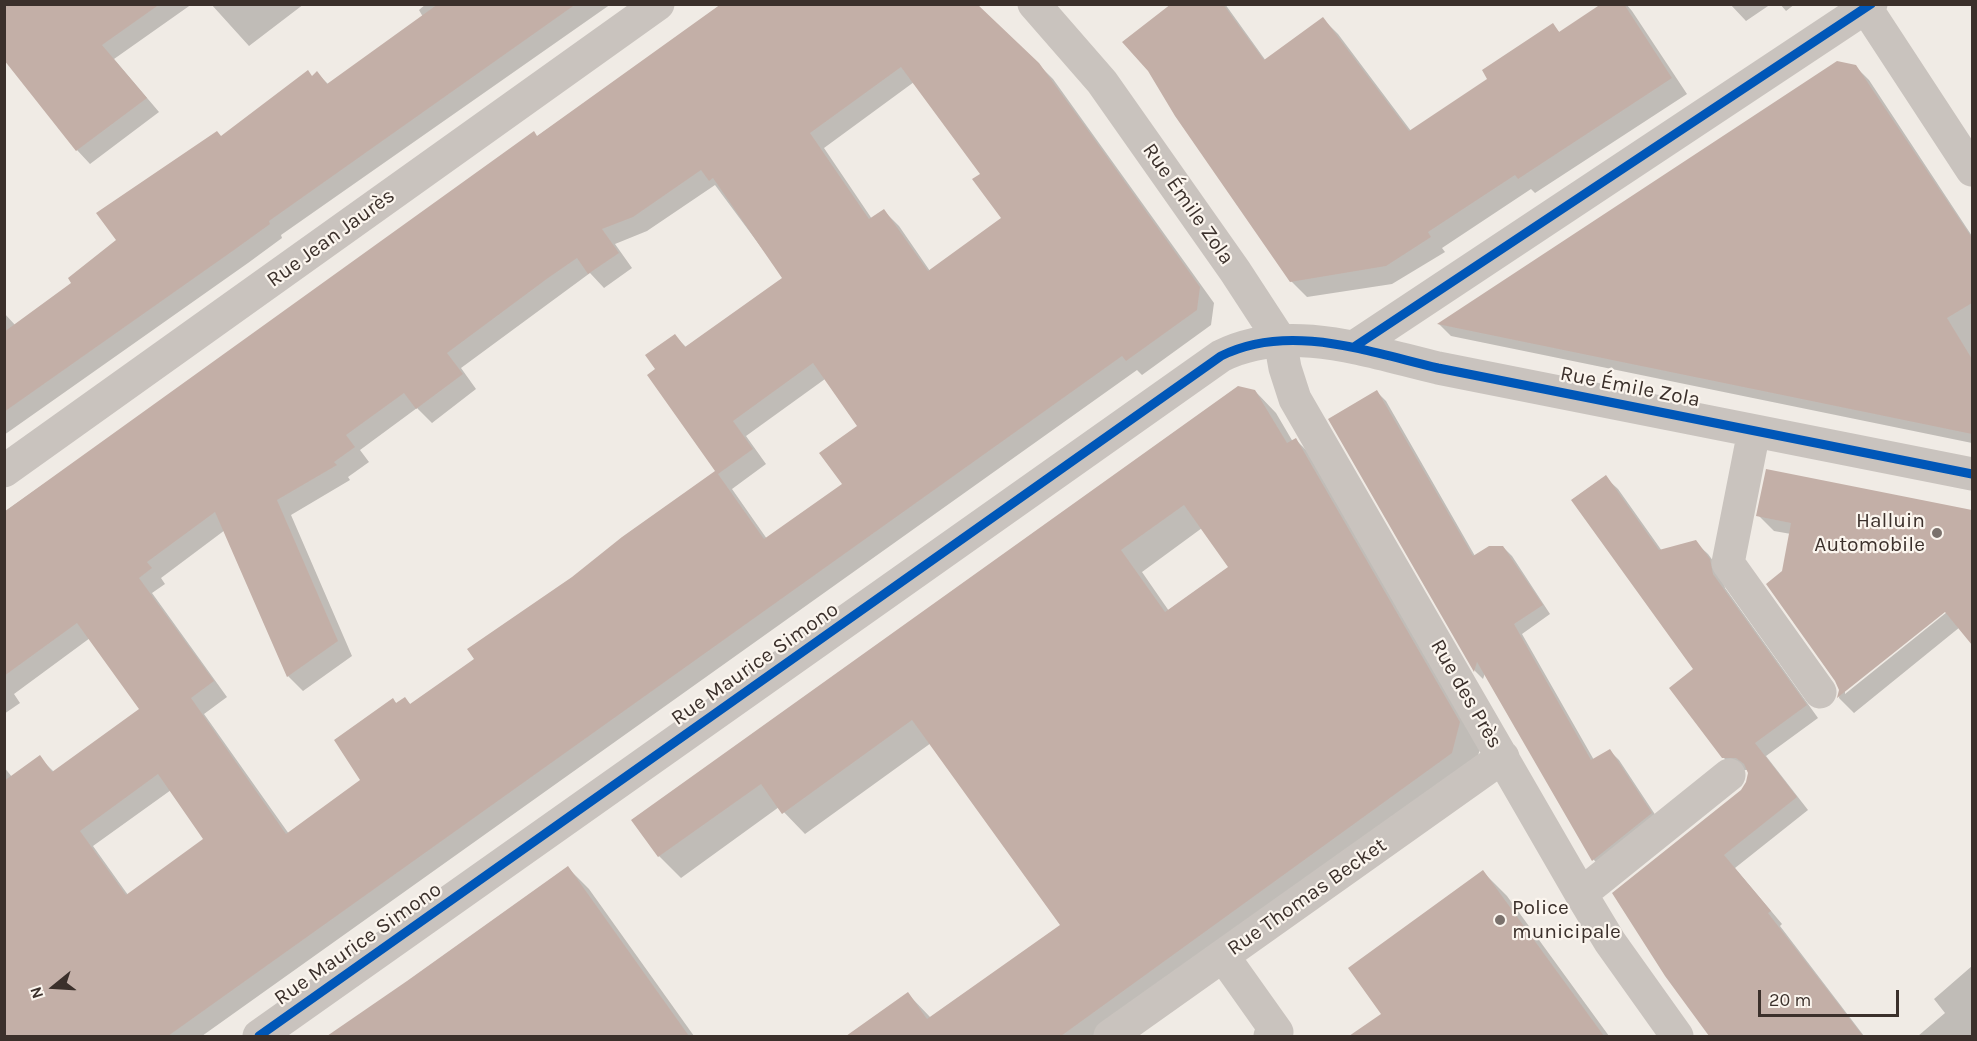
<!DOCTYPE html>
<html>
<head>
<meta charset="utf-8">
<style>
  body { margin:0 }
  #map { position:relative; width:1977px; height:1041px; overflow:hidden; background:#f0ebe5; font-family:Karla,sans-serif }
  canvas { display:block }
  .frame { position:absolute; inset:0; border:6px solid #3b302b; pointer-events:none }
  .north { position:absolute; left:24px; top:957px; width:60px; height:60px; -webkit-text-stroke:4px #fbf5ee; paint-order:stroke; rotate:252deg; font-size:16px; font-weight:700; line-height:24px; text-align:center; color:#3b302b }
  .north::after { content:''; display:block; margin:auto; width:21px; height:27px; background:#3b302b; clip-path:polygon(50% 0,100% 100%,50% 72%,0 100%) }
  .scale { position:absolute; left:1758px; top:990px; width:141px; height:27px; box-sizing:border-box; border:3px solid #3b302b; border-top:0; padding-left:8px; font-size:18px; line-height:21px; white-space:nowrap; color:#3b302b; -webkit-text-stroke:4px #fbf5ee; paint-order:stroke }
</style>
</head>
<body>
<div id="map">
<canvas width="1977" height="1041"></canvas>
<div class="frame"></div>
<div class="north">N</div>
<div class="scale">20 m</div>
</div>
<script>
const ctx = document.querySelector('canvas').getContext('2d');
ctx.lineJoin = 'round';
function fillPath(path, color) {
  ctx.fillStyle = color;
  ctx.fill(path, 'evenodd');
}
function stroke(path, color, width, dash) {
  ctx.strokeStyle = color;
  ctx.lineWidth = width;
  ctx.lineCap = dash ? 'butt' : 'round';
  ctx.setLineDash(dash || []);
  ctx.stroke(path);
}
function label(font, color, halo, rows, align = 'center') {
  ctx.font = font + ' Karla,sans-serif';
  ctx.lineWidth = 4.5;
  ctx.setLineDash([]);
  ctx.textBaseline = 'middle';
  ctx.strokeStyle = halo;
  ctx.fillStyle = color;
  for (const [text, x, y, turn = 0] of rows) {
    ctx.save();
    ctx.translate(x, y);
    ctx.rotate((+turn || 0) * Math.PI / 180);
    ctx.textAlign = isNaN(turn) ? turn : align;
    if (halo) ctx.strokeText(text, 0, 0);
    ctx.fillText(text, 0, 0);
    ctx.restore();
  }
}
fillPath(new Path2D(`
  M93 4H192L114 59 159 112 90 164 77 150Z
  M211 4H304L249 46Z
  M426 4H611L281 235 282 238 248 263 4 435V313L16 326 73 284 221 137 317 73 329 85 423 17 419 10Z
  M725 4 1038 64 1053 79 1214 303 1211 325 1142 375 1137 370 202 1036H4V767L12 777 39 757 54 772 141 709 90 638 14 694 20 703 4 714V512ZM914 82 982 174 1003 219 930 271 899 226 884 211 872 219 824 148ZM715 185 784 278 687 348 675 336 657 369 717 472 573 578 476 660 411 705 405 699 397 704 393 700 363 780 289 834 204 714 227 697 152 593 165 584 161 578 225 530 288 676 303 691 352 656 291 515 350 480 348 477 369 462 360 450 417 408 432 423 476 389 461 368 590 273 604 288 632 268 615 244 647 231ZM825 379 859 426 844 484 767 539 732 489 766 464 746 436ZM171 790 205 839 128 895 93 846Z
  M1174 4H1225L1266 61 1323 19 1338 34 1411 131 1489 80 1553 25 1560 33 1604 4H1626L1632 11 1687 94 1535 193 1531 189 1442 248 1445 252 1392 284 1307 297 1291 281Z
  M1730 4H1771L1746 21Z
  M1780 4H1795L1786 11Z
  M1855 66 1869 80 1972 236V443L1451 336 1439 324Z
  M1255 391 1276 413 1293 442 1296 440 1317 461 1481 745 1473 774 1110 1036H866L908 994 931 1018 1062 925 931 743 805 834 779 807 681 878 659 856 633 820ZM1202 528 1230 567 1169 611 1142 572Z
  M1377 392 1386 401 1475 556 1503 547 1512 556 1550 614 1522 634 1594 760 1610 751 1619 760 1660 822 1602 869 1594 860 1485 673 1483 679 1475 671 1330 420Z
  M1767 471 1972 512V640L1960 627 1854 713 1839 698 1840 689 1783 572 1791 534 1774 531 1758 515ZM1950 606 1952 608 1845 694V690Z
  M1605 477 1618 489 1662 551 1695 542 1708 554 1722 573 1725 588 1818 718 1766 756 1808 810 1735 868 1782 924 1780 926 1864 1036H1711L1666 975 1742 791 1748 783 1749 773 1748 770H1736L1723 757 1695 670Z
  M568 868 589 889 694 1036H331Z
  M1483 872 1507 896 1609 1036H1352L1383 1014Z
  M1972 966V1036H1918L1945 1013 1934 999Z`), '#0003');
fillPath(new Path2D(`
  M4 4H160L102 45 147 98 76 151 4 60Z
  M438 4H576L269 221 270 224 234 250 4 412V332L71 283 68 278 116 240 96 213 217 131 221 136 308 70 312 76 317 71 327 84Z
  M721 4H977L1039 63 1082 122 1200 287 1197 310 1126 361 1122 356 168 1036H4V781L40 755 52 772 139 709 77 623 4 676V512L534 131 537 136ZM901 67 980 174 972 179 1001 218 928 271 884 209 869 219 810 133ZM701 170 709 181 713 178 782 278 685 347 675 334 645 355 655 369 647 375 715 471 622 537 572 577 467 649 474 659 410 704 405 697 396 703 393 698 334 740 360 780 286 834 191 698 214 681 139 578 152 568 147 562 215 512 287 677 338 641 277 500 337 465 334 462 355 447 346 435 404 393 416 409 463 374 447 353 548 278 577 258 588 274 619 253 602 229 633 217ZM813 363 857 426 819 453 842 484 764 539 718 474 753 449 733 421ZM158 774 203 839 126 895 80 831Z
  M1171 4H1223L1264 60 1323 17 1409 131 1487 79 1482 70 1553 23 1559 32 1601 4H1624L1672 78 1518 179 1515 175 1428 232 1431 237 1386 266 1290 282 1175 116 1148 71 1122 42Z
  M1837 61 1856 65 1972 238V303L1947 318 1972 359V434L1437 324Z
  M1238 386 1255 390 1287 443 1296 438 1460 722 1452 753 1061 1036H846L908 992 927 1019 1060 925 912 720 782 814 761 784 658 857 631 820ZM1184 505 1228 567 1165 612 1121 550Z
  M1377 390 1473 556 1489 546H1503L1543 605 1514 624 1591 760 1610 749 1652 813 1592 861 1477 662 1474 672 1328 419Z
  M1766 469 1972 510V645L1945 612 1837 698 1839 690 1835 681 1766 584 1782 571 1791 523 1756 516Z
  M1606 475 1659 550 1696 540 1710 559 1713 574 1807 705 1755 743 1797 797 1724 855 1771 911 1768 913 1863 1036H1709L1665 976 1612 893 1741 790 1746 782 1748 773 1744 764 1736 758H1722L1669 688 1693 669 1571 500Z
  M568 866 689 1036H327L407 981Z
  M1483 870 1604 1036H1349L1381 1014 1348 968Z`), '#c3afa7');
stroke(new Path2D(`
  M1034 4 1102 82 1235 271 1280 340 1285 368 1295 399 1581 894 1610 942 1677 1036
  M1866 8 1972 170
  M1354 347 1871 4
  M1754 431 1728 563 1820 692
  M4 471 658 4
  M1581 894 1729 775
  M1223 956 1277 1032 1270 1036
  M259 1036 1221 356C1289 322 1369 352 1438 368L1972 474
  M1110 1036 1503 757`), '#c9c3be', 33);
stroke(new Path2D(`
  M1354 347 1871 4
  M259 1036 1221 356C1289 322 1369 352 1438 368L1972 474`), '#0057b8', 9);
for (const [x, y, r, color] of [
  [1937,533,6,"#7a716c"],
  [1500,920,6,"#7a716c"]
]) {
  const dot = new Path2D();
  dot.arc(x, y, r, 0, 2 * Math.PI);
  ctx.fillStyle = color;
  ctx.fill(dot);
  stroke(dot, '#fbf5ee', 2);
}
label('21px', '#3b302b', '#fbf5ee', [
  ["Rue Émile Zola",1188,204,55],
  ["Rue Jean Jaurès",331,238,-36],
  ["Rue Émile Zola",1630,387,11],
  ["Rue Maurice Simono",755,664,-35],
  ["Rue des Près",1466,694,60],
  ["Rue Thomas Becket",1307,897,-35],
  ["Rue Maurice Simono",358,944,-35]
]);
label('21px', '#3b302b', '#fbf5ee', [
  ["Halluin",1925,521],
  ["Automobile",1925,545],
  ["Police",1512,908,"left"],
  ["municipale",1512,932,"left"]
], 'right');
</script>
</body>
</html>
